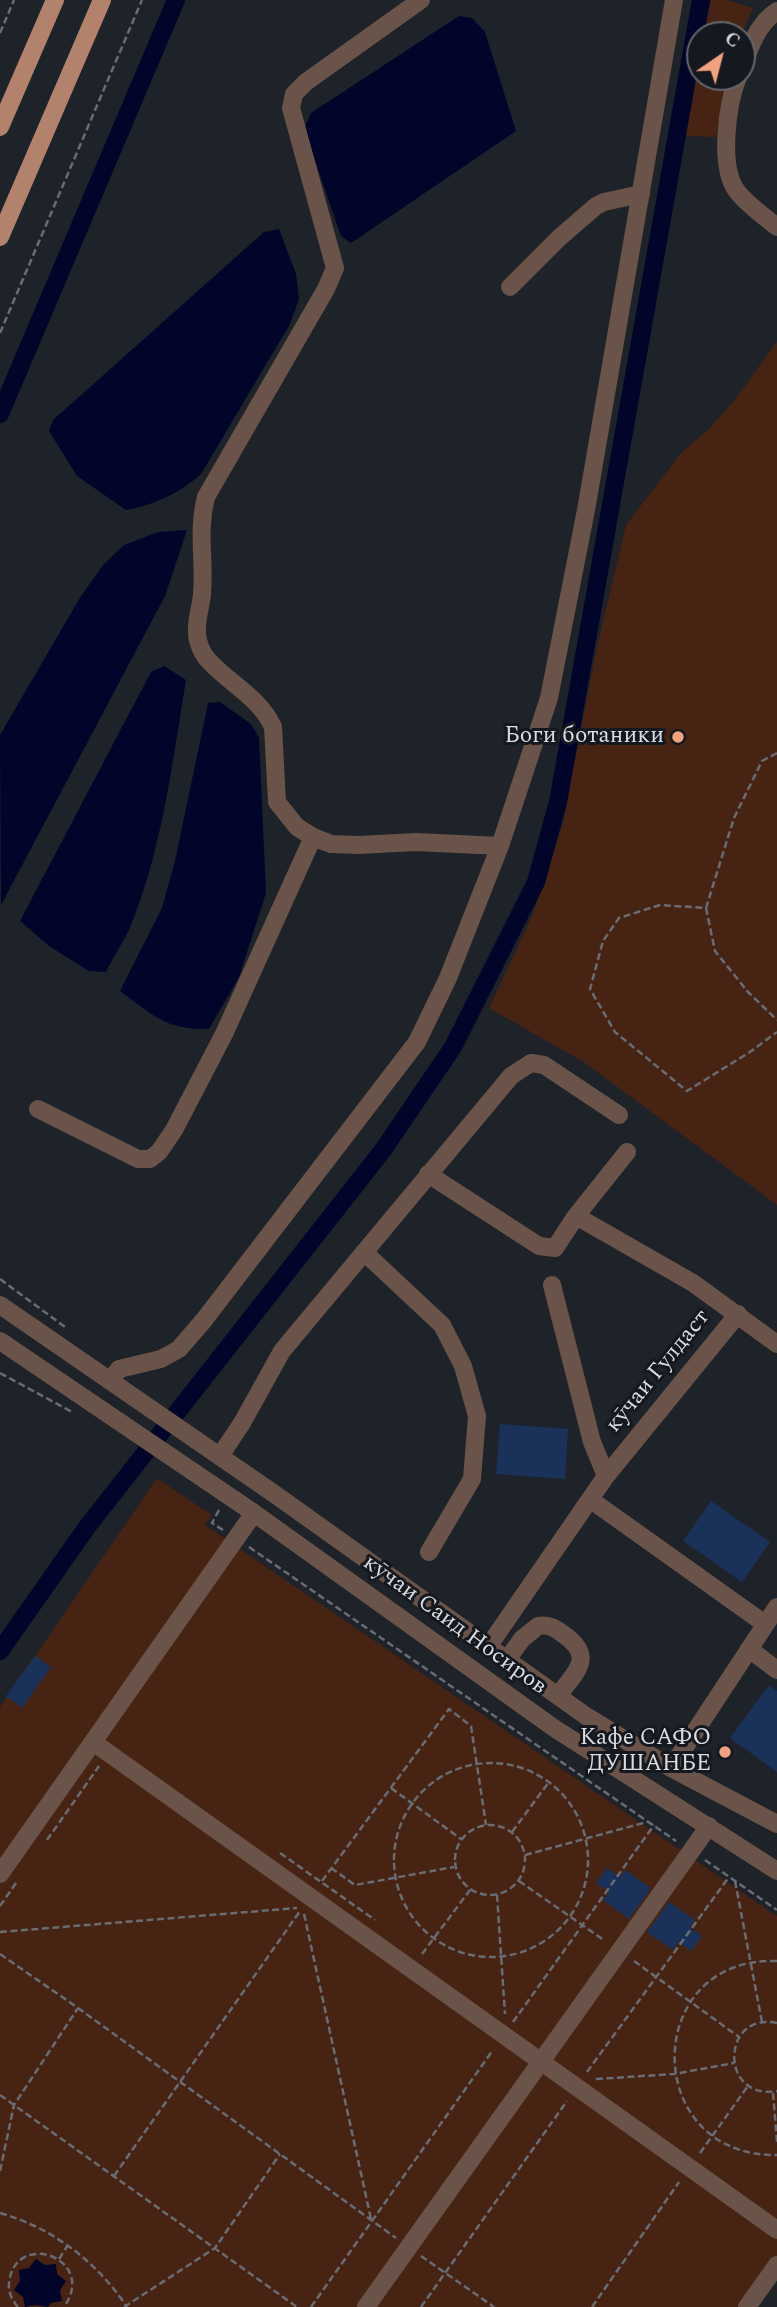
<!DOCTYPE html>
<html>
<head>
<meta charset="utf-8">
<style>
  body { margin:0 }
  #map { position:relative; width:777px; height:2307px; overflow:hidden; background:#1e2229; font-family:Spectral,serif }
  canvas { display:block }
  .north { position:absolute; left:686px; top:21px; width:70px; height:70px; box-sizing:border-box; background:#15191f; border:2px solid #63676d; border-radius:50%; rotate:35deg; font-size:19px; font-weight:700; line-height:28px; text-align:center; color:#d9dce1 }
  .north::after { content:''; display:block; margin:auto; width:24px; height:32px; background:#f1a17d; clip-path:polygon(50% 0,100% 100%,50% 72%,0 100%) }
</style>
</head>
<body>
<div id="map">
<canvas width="777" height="2307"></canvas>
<div class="north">С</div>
</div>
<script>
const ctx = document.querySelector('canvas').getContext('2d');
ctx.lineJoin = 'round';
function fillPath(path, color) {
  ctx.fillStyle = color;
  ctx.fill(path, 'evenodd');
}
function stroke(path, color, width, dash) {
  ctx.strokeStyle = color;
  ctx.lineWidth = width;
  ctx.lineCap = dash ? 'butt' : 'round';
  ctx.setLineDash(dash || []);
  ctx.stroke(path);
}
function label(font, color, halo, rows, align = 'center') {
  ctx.font = font + ' Spectral,serif';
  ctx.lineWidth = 6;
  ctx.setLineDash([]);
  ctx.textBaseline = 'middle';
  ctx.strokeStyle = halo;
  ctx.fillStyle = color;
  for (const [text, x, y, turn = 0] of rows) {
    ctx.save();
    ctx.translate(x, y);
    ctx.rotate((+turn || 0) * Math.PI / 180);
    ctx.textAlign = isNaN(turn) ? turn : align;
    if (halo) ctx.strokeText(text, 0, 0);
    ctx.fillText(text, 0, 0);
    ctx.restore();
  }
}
fillPath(new Path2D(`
  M711 0H727L753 8 741 35H704Z
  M700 60V77H727L716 137 685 136Z
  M777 341V1205L585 1063 489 1008 533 914 563 823 596 651 626 525 681 453 710 428 737 397Z
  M157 1478 212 1515 205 1525 777 1916V2278L756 2307H0V1707Z`), '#462313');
fillPath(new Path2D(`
  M459 16 472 18 485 32 516 131 351 243 341 236 304 129 311 113Z
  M279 229 296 274 299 299 290 324 201 474C180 493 154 505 126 510L77 476 49 431 53 420 264 232Z
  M187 530 165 596 1 905 0 735 81 596 104 564 124 545 158 532Z
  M164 666 186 680C172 764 162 851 129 930 122 944 113 958 106 972L89 971 49 946 20 921 151 672Z
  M220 702 251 724 259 738 266 893 239 977 209 1029C166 1030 153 1015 120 991L162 908 175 861 208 703Z
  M36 2259 45 2265 56 2264 57 2274 66 2281 60 2290 62 2301 51 2303 48 2307 35 2305 25 2307 23 2297 14 2290 20 2281 19 2270 29 2268Z`), '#000529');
stroke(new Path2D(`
  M0 414 176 0
  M0 1651 87 1527 383 1150 453 1047 536 882 558 802 701 0`), '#000529', 18);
fillPath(new Path2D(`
  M500 1424 568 1429 565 1479 496 1474Z
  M711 1501 770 1542 742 1582 683 1541Z
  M35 1656 51 1667 22 1708 6 1696Z
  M769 1685 777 1691V1772L730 1738Z
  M607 1868 620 1877 625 1870 651 1888 629 1919 603 1900 609 1892 596 1883Z
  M669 1902 695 1920 690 1927 702 1936 691 1951 678 1942 673 1950 647 1932Z`), '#1a325a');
stroke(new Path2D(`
  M0 33 14 0
  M0 333 142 0
  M777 753 762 761 734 818 706 908 660 905 619 918 603 941 590 989 615 1032 687 1091 750 1052 777 1032
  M706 908 715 951 748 992 777 1020
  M0 1279 65 1327
  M0 1373 74 1413
  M219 1510 212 1523 223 1530
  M249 1547 676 1841
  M394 1860a97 97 0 1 1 194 0a97 97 0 1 1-194 0Z
  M391 1788 461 1839
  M455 1860a35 35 0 1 1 70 0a35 35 0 1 1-70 0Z
  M512 1832 549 1782
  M47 1840 99 1766
  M280 1853 375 1920
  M525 1855 647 1822
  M705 1860 777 1910
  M331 1868 355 1885 454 1867
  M322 1881 449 1709 471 1726 486 1825
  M519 1881 605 1941
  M735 1881 762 2022
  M497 1895 505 2014
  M0 1906 16 1883
  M304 1914 371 2219
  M0 1932 297 1908
  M0 1954 78 2008 396 2238
  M422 1954 470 1890
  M634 1961 739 2037
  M777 1961C641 1956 640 2157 777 2155
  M513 2022 654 1825
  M777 2023C721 2011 719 2101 777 2091
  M587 2072 729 1877
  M596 2079 674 2074 734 2063
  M773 2093 777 2142
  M0 2095 297 2307
  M700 2153 748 2086
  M0 2171 14 2105 78 2008
  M114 2176 300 1911
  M0 2213C53 2228 97 2262 127 2307
  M421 2256 494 2307
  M59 2259 68 2245
  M18 2307C10 2298 7 2288 10 2277 21 2231 97 2260 64 2307
  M124 2307 215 2248 280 2154
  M311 2307 493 2050
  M421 2307 567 2101
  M592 2307 679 2182`), '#696c73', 2.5, [7, 3.5]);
stroke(new Path2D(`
  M421 0 306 82 294 94 291 108 335 268 326 289 206 497C197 533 205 559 202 594 201 606 196 620 197 632 197 642 202 654 209 661 230 684 260 698 273 727L277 802 297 827 313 837 331 844 359 845 416 842 500 846
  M742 67C751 46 757 24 777 11
  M738 77C727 104 719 165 736 190 746 204 764 216 777 227
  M510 287 559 238 596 206 604 202 641 194
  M38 1109 138 1159H150L159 1152 174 1130 224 1034 313 837
  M428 1174 539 1246 555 1248 576 1216 627 1152
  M576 1216 693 1283 777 1344
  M364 1252 442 1325 463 1366 477 1416 472 1479 429 1552
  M552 1285 592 1442 606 1476
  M0 1305 273 1493 586 1716 671 1768 777 1824
  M0 1341 254 1513 554 1728 777 1871
  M110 1381 119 1369 161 1359 179 1349 204 1320 417 1042 448 978 500 846 549 698 586 510 674 0
  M220 1456 242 1423 282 1351 511 1076 531 1063 544 1065 619 1115
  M591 1500 765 1624
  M488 1647 606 1476 738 1314
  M749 1649 777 1670
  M506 1661 522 1639 538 1626C548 1624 555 1628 563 1634 596 1657 576 1671 558 1696
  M93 1742 777 2230
  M671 1768 777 1607
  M0 1874 254 1513
  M366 2307 709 1826
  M747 2307 777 2265`), '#6a5348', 18);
stroke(new Path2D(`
  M0 127 55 0
  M0 237 102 0`), '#b2826d', 18);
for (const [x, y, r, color] of [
  [678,737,7,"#f1a17d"],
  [725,1752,7,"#f1a17d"]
]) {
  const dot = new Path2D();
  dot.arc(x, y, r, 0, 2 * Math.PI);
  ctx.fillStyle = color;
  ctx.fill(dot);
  stroke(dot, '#15191f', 2.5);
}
label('23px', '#d9dce1', '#15191f', [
  ["Боги ботаники",664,737],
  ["Кафе САФО",711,1739],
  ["ДУШАНБЕ",711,1765]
], 'right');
label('23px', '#d9dce1', '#15191f', [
  ["кӯчаи Гулдаст",659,1372,-51],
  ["кӯчаи Саид Носиров",454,1626,36]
]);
</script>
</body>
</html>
